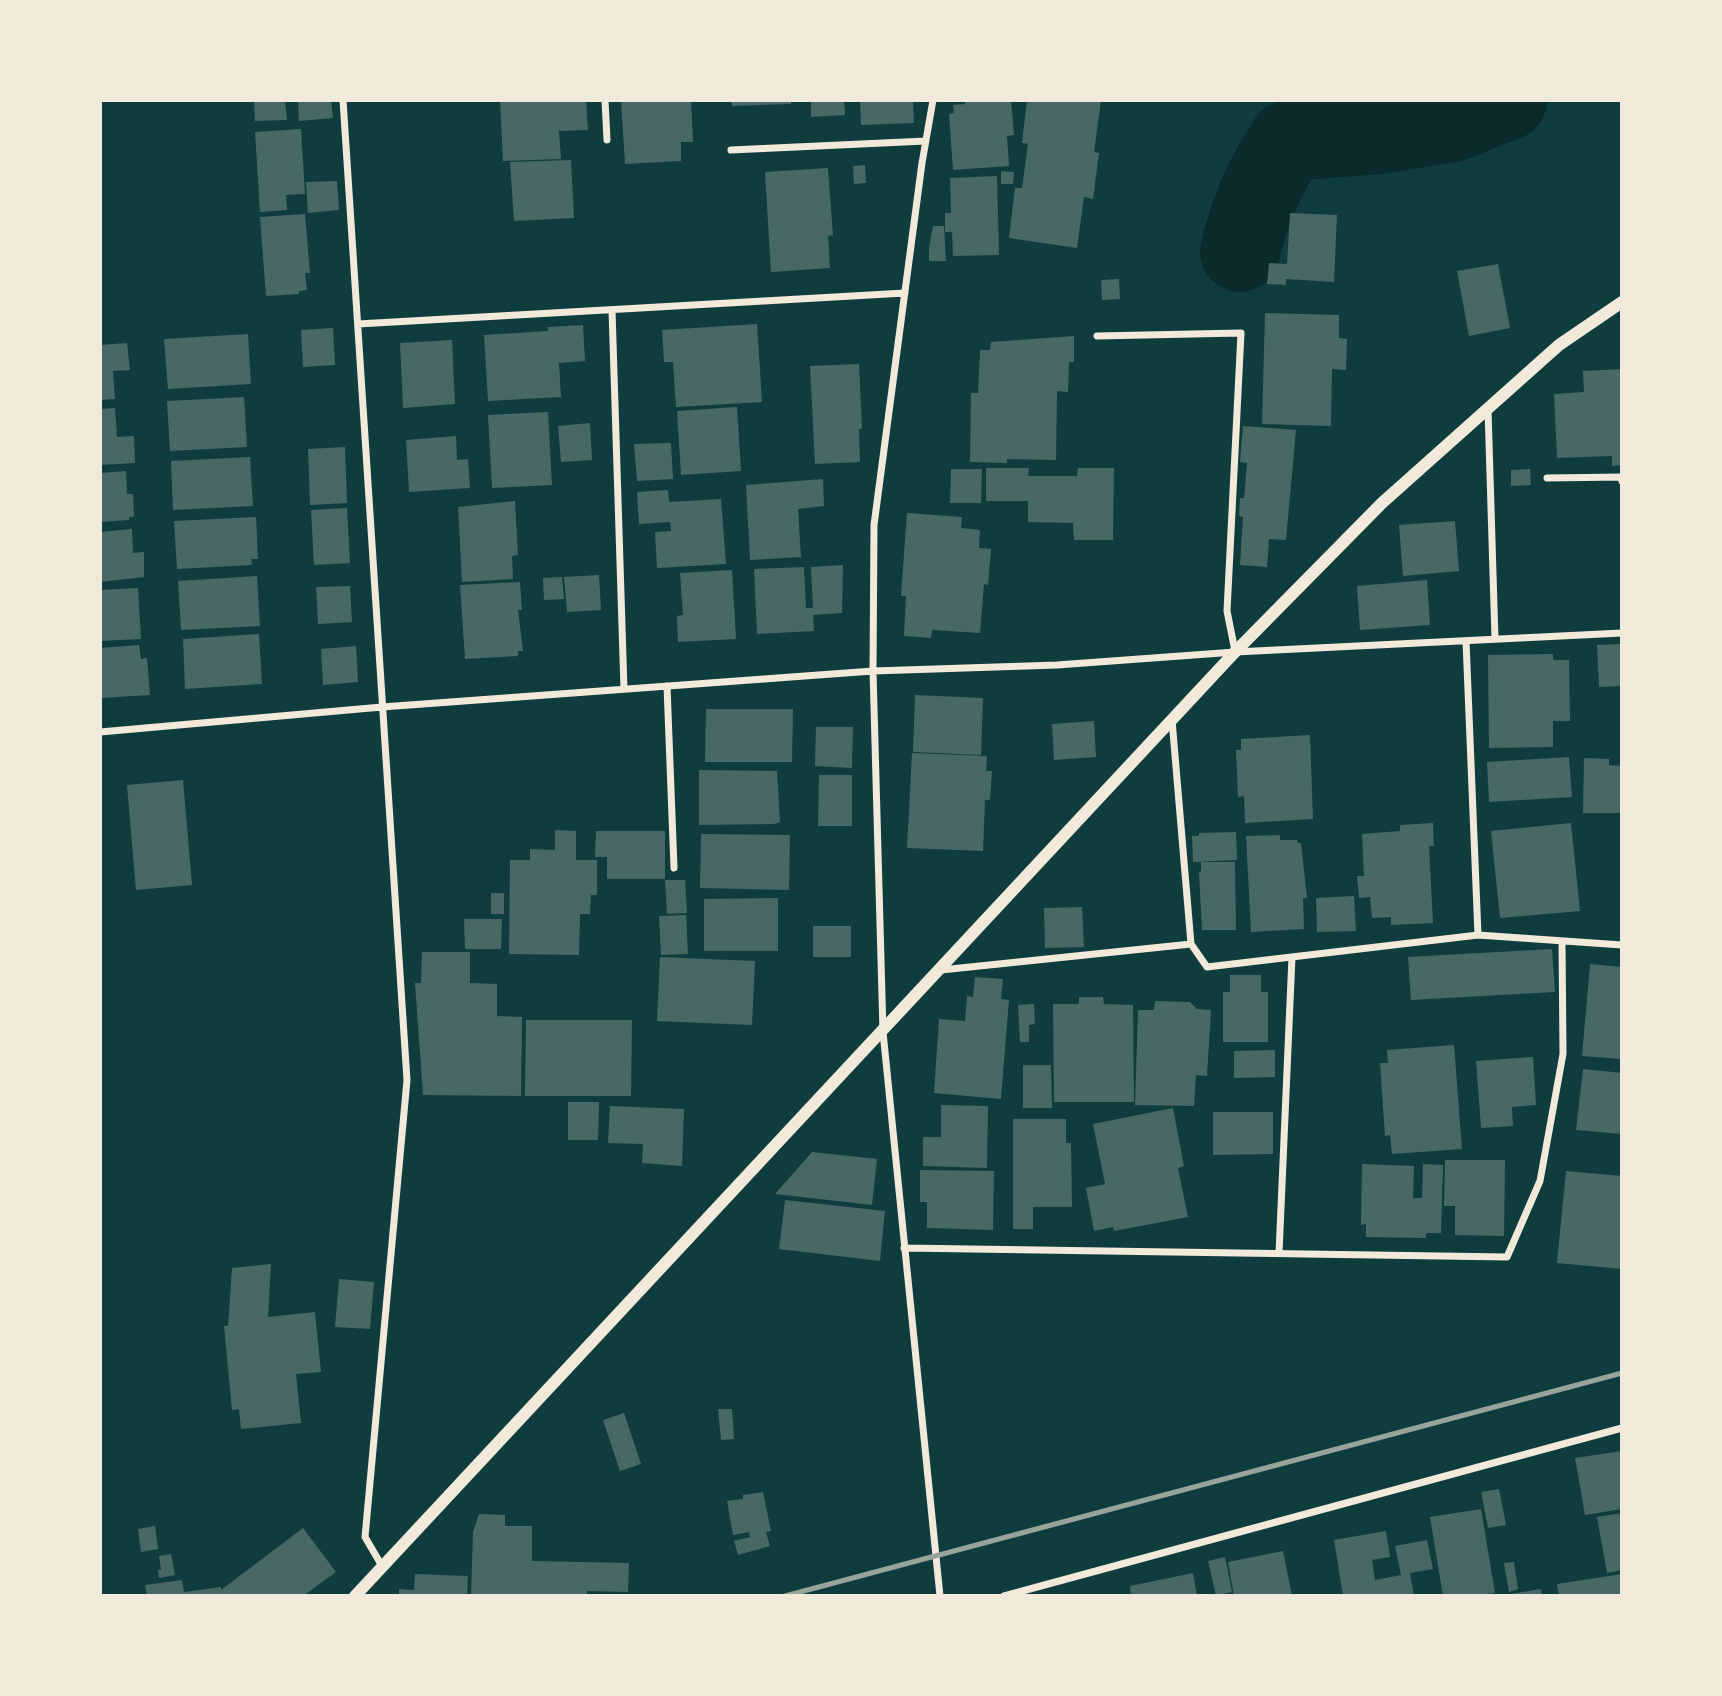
<!DOCTYPE html>
<html>
<head>
<meta charset="utf-8">
<style>
  body { margin:0 }
  #map { position:relative; width:1722px; height:1696px; overflow:hidden; background:#0f3d3e; font-family:"Asap Condensed",sans-serif }
  canvas { display:block }
  .frame { position:absolute; inset:0; border:102px solid #f1e9da; pointer-events:none }
</style>
</head>
<body>
<div id="map">
<canvas width="1722" height="1696"></canvas>
<div class="frame"></div>
</div>
<script>
const ctx = document.querySelector('canvas').getContext('2d');
ctx.lineJoin = 'round';
function stroke(path, color, width, dash) {
  ctx.strokeStyle = color;
  ctx.lineWidth = width;
  ctx.lineCap = dash ? 'butt' : 'round';
  ctx.setLineDash(dash || []);
  ctx.stroke(path);
}
function fillPath(path, color) {
  ctx.fillStyle = color;
  ctx.fill(path, 'evenodd');
}
stroke(new Path2D(`
  M1240 252C1250 209 1264 178 1288 141L1378 134 1452 122 1507 100`), '#0a2a2b', 80);
fillPath(new Path2D(`
  M254 100H285L287 120 255 121Z
  M298 100H331L333 118 299 121Z
  M500 100H586L588 130 559 131 561 159 503 161Z
  M621 100H691L693 142H681V161L625 164Z
  M731 100H791V104L732 106Z
  M811 100H844L845 115 811 117Z
  M860 100H913L914 123 861 125Z
  M965 100H1011L1014 135 1007 136 1009 166 953 170 949 114 954 113 953 105 965 104Z
  M1027 100H1101L1094 152 1099 153 1093 199 1084 197 1077 248 1009 238 1015 188H1022L1028 144 1022 143Z
  M301 129 305 194 286 195 287 210 260 212 255 132Z
  M571 160 574 218 514 221 510 162Z
  M865 165 866 183 854 184 853 166Z
  M828 168 833 235 828 236 830 268 771 272 765 172Z
  M1001 171 1014 172 1013 184H1001Z
  M997 176 999 255 953 256 952 232H945V213H951L950 178Z
  M337 181 339 210 308 213 306 182Z
  M1290 213 1337 215 1334 282 1286 279V285L1267 284 1269 263 1287 264Z
  M305 214 310 273H305L307 290 299 291V294L266 296 260 217Z
  M933 226H944L946 261H929V248Z
  M1498 264 1510 328 1469 336 1457 271Z
  M1119 279 1120 299 1102 300 1101 280Z
  M1265 313 1339 315V338L1347 339 1346 370 1332 369 1331 426 1262 424Z
  M757 324 762 402 676 407 673 362H664L662 330Z
  M583 325 585 361 559 363 561 397 488 401 484 335 548 331V327Z
  M333 328 335 365 303 367 301 330Z
  M248 334 251 384 168 389 164 339Z
  M1074 336V362H1069L1068 392 1057 391 1056 460 1007 459V463L970 462 971 393H978L980 350H990L991 342Z
  M452 340 455 404 403 408 400 343Z
  M127 343 130 370 113 371 115 399 100 400V345Z
  M859 364 862 429H859L860 462 815 464 810 366Z
  M1622 369V465L1612 466V456L1557 458 1554 394 1584 392 1583 371Z
  M244 397 247 447 170 451 167 401Z
  M737 407 741 471 681 475 677 411Z
  M115 408 117 437 134 436 135 463 100 465V409Z
  M548 412 552 485 492 488 488 415Z
  M590 423 592 460 561 462 558 426Z
  M1243 426 1296 430 1286 540 1269 539 1267 567 1240 565 1243 517 1239 516 1240 498H1244L1247 463 1240 462Z
  M456 436 457 460 468 459 470 488 409 492 406 440Z
  M671 443 673 479 637 481 634 444Z
  M345 447 347 503 310 505 308 449Z
  M250 457 253 506 173 510 171 461Z
  M986 468H1029L1028 476H1077L1078 468H1114L1113 540H1074L1073 523 1028 522V501H986Z
  M951 469H982L981 503H950Z
  M1530 469 1531 485 1511 486V470Z
  M126 471 127 494H133L134 517H129V520L100 522V473Z
  M823 479 824 506 798 509 801 557 750 560 746 485Z
  M668 490 669 502 721 499 726 564 657 568 655 532 671 531 670 522 639 524 637 492Z
  M515 501 518 555 512 556 513 579 462 582 458 507Z
  M347 508 350 563 314 565 311 510Z
  M907 513 962 517 961 528 980 530 979 548 991 549 988 585 984 584 980 633 932 630 931 638 904 636 906 596H901Z
  M256 517 258 559H251L252 565 177 569 174 521Z
  M1455 521 1459 571 1403 576 1399 525Z
  M132 529 133 553 144 552V577L100 582V532Z
  M843 565 842 613 813 615 814 631 757 634 754 569 804 567 806 608H813L811 567Z
  M732 570 736 639 678 642 677 616 683 615 680 573Z
  M599 575 601 610 567 612 564 577Z
  M257 576 260 626 181 630 178 581Z
  M562 577 564 599 544 600 543 578Z
  M1427 580 1430 625 1360 630 1357 586Z
  M520 582 522 610H518L523 651H518V656L465 659 460 585Z
  M350 586 352 622 318 624 316 587Z
  M138 588 141 639 100 641V590Z
  M259 634 262 684 185 689 183 639Z
  M1622 644V686L1599 687 1597 645Z
  M139 645 141 659 147 658 150 695 100 698V648Z
  M356 646 358 682 323 685 321 649Z
  M1553 654V660H1569L1570 721H1553V747L1489 748 1488 655Z
  M915 695 983 698 981 755 913 752Z
  M706 709H793L792 762H705Z
  M1094 721 1096 757 1054 760 1052 724Z
  M816 727H853L852 768 815 766Z
  M1310 735 1313 819 1245 823 1244 796 1238 797 1236 750H1241V739Z
  M912 753 987 756 986 771H992L990 800H985L983 851 907 848Z
  M1569 757 1572 797 1489 802 1487 762Z
  M1584 758 1609 759V765L1622 766V813H1583Z
  M699 770 777 771 780 822 774 824 699 825Z
  M819 775H852V826H818Z
  M183 780 192 885 136 890 127 785Z
  M1433 823 1434 846H1429L1433 923 1391 925V917L1372 918 1370 897 1359 898 1357 876H1364L1362 834 1400 831V825Z
  M1571 823 1580 911 1500 918 1491 831Z
  M555 830 576 831V860H597V895H591L590 914H580L579 955 509 954 510 860H530V849L555 850Z
  M596 831H665V879H607V857H595Z
  M1236 832 1237 860 1193 862 1192 836H1199V833Z
  M701 834 790 835 789 890 700 888Z
  M1280 835V840H1297L1298 843H1301L1307 898H1303L1304 929 1251 932 1246 836Z
  M1201 862H1235L1236 930H1202L1199 872 1201 871Z
  M665 880H685L687 913 667 914Z
  M491 893H504V914H491Z
  M1354 896 1356 931 1317 932 1316 898Z
  M778 898V951H704V899Z
  M1082 907 1084 947 1045 948 1044 908Z
  M686 915 688 954 661 955 659 916Z
  M464 919H502L501 949H465Z
  M813 926H851V957H813Z
  M1552 949 1555 992 1411 1000 1408 957Z
  M422 952H470V983L497 984V1016L522 1017 521 1096 423 1095 415 983H421Z
  M660 957 755 961 752 1025 657 1021Z
  M1590 964 1622 967V1059L1582 1056Z
  M1230 975H1261V992H1268V1042H1223V992H1230Z
  M975 977 1003 979 1001 999 1009 1000 1001 1099 934 1093 939 1019 965 1021 967 996 973 997Z
  M1079 997H1103L1104 1004 1133 1005 1134 1102H1054L1053 1004H1079Z
  M1155 1001 1190 1002 1197 1009 1211 1010 1207 1076 1196 1075 1194 1106 1135 1105 1138 1010H1154Z
  M1034 1004 1035 1024 1029 1025V1042H1020L1018 1005Z
  M526 1020H632L631 1096H525Z
  M1454 1045 1462 1149 1392 1154 1390 1135 1385 1136 1380 1063H1388L1387 1050Z
  M1275 1050V1077L1234 1078V1051Z
  M1533 1057 1536 1105 1512 1107 1513 1126 1481 1128 1476 1061Z
  M1023 1065H1051L1052 1108H1023Z
  M1583 1069 1622 1073V1134L1576 1130Z
  M568 1102H599L598 1140H568Z
  M941 1105 988 1106 987 1168 923 1166V1137H941Z
  M610 1106 684 1109 682 1166 642 1163 643 1144 608 1143Z
  M1173 1108 1184 1166 1178 1168 1188 1217 1114 1231 1113 1227 1094 1231 1086 1188 1105 1184 1093 1124Z
  M1213 1112H1273V1154L1213 1155Z
  M1013 1119H1066V1143H1071L1072 1207H1033V1229H1013Z
  M812 1152 877 1159 872 1205 775 1194Z
  M1445 1160H1505L1504 1236 1455 1235V1206H1444Z
  M1362 1164 1414 1166 1413 1198H1422L1423 1164 1443 1165 1441 1233H1426V1238L1366 1237V1224L1361 1225Z
  M920 1170 994 1171 993 1230 927 1228V1202H920Z
  M1566 1171 1622 1176V1269L1557 1263Z
  M785 1200 885 1211 880 1261 779 1249Z
  M271 1264 268 1317 315 1312 321 1372 296 1374 301 1423 241 1429 239 1409 232 1410 224 1326H228L232 1268Z
  M339 1279 374 1282 370 1329 335 1327Z
  M718 1409H732L734 1439 721 1440Z
  M624 1413 641 1464 620 1471 603 1420Z
  M1622 1451V1509L1585 1515 1575 1458Z
  M1499 1489 1506 1525 1488 1528 1481 1492Z
  M763 1492 771 1531 766 1532 770 1546 738 1555 734 1541 750 1537 749 1532 733 1535 727 1501 743 1499V1495Z
  M1481 1509 1495 1593 1473 1596H1443L1430 1517Z
  M1622 1513V1570L1607 1573 1597 1517Z
  M479 1514 505 1515V1526H532V1561L629 1563 628 1592 587 1591V1596H471L473 1532Z
  M155 1526 158 1549 141 1552 138 1529Z
  M303 1528 336 1572 303 1596H147L145 1585 182 1580 184 1592 221 1587V1590Z
  M1386 1531 1390 1557 1372 1560 1375 1580 1401 1575 1395 1546 1427 1540 1433 1569 1410 1573 1414 1596H1343L1334 1540Z
  M1283 1551 1292 1596H1234L1228 1562Z
  M171 1554 175 1575 159 1578 158 1570H161L159 1556Z
  M1225 1557 1232 1592 1216 1596 1208 1561Z
  M1514 1562 1518 1589 1509 1592 1504 1563Z
  M1193 1573 1197 1596H1131L1130 1586Z
  M415 1574 468 1576 467 1596H399V1589L414 1590Z
  M1622 1574V1596H1559L1557 1584Z
  M1541 1589 1542 1596H1505V1595Z`), '#486865');
stroke(new Path2D(`
  M343 100 407 1080 365 1537 382 1566
  M605 100 607 140
  M933 100 922 163 874 525 873 671 883 1032 940 1596
  M731 150 926 141
  M612 310 624 689
  M358 324 905 293
  M1097 336 1241 333 1227 611 1235 651
  M1488 409 1495 639
  M1547 478 1622 477V481
  M1466 641 1478 935 1622 945
  M667 686 674 868
  M1172 720 1191 944
  M100 732 382 707 873 671 1057 665 1235 652 1622 633
  M941 970 1191 944 1207 967 1478 935
  M904 1248 1507 1257 1540 1181 1563 1054 1562 942
  M1279 1253 1292 957
  M1004 1596 1622 1428`), '#f1e9da', 7);
stroke(new Path2D(`
  M355 1596 1235 652 1382 503 1559 345 1622 302`), '#f1e9da', 12);
stroke(new Path2D(`
  M785 1596 1622 1373`), '#97a49c', 5);
</script>
</body>
</html>
